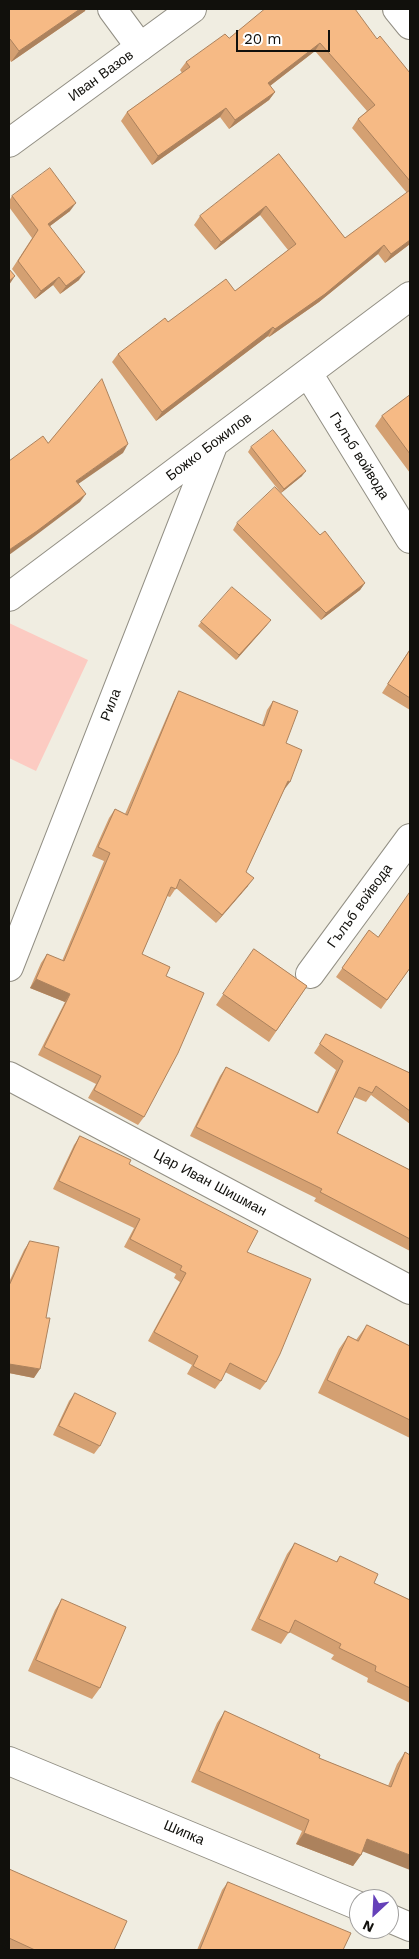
<!DOCTYPE html>
<html>
<head>
<meta charset="utf-8">
<style>
  body { margin:0 }
  #map { position:relative; width:419px; height:1959px; overflow:hidden; background:#f0ede1; font-family:"Work Sans",sans-serif }
  canvas { display:block }
  .frame { position:absolute; inset:0; border:10px solid #11100c; pointer-events:none }
  .north { position:absolute; left:349px; top:1889px; width:50px; height:50px; box-sizing:border-box; background:#fff; border:1px solid #a09f9e; border-radius:50%; rotate:205deg; font-size:14px; font-weight:700; line-height:20px; text-align:center; color:#11100c }
  .north::after { content:''; display:block; margin:auto; width:18px; height:22px; background:#6541b9; clip-path:polygon(50% 0,100% 100%,50% 72%,0 100%) }
  .scale { position:absolute; left:236px; top:30px; width:94px; height:22px; box-sizing:border-box; border:2px solid #11100c; border-top:0; padding-left:6px; font-size:15px; line-height:18px; white-space:nowrap; color:#11100c; -webkit-text-stroke:4px #fff; paint-order:stroke }
</style>
</head>
<body>
<div id="map">
<canvas width="419" height="1959"></canvas>
<div class="frame"></div>
<div class="north">N</div>
<div class="scale">20 m</div>
</div>
<script>
const ctx = document.querySelector('canvas').getContext('2d');
ctx.lineJoin = 'round';
function fillPath(path, color) {
  ctx.fillStyle = color;
  ctx.fill(path, 'evenodd');
}
function stroke(path, color, width, dash) {
  ctx.strokeStyle = color;
  ctx.lineWidth = width;
  ctx.lineCap = dash ? 'butt' : 'round';
  ctx.setLineDash(dash || []);
  ctx.stroke(path);
}
function label(font, color, halo, rows, align = 'center') {
  ctx.font = font + ' "Work Sans",sans-serif';
  ctx.lineWidth = 4.5;
  ctx.setLineDash([]);
  ctx.textBaseline = 'middle';
  ctx.strokeStyle = halo;
  ctx.fillStyle = color;
  for (const [text, x, y, turn = 0] of rows) {
    ctx.save();
    ctx.translate(x, y);
    ctx.rotate((+turn || 0) * Math.PI / 180);
    ctx.textAlign = isNaN(turn) ? turn : align;
    if (halo) ctx.strokeText(text, 0, 0);
    ctx.fillText(text, 0, 0);
    ctx.restore();
  }
}
fillPath(new Path2D(`
  M9 623 88 660 36 771 9 758Z`), '#fccbc2');
const minor = new Path2D(`
  M112 9 140 47
  M397 9 410 25
  M308 373 410 539
  M9 597 410 296
  M9 967 214 443
  M310 974 410 838
  M9 1076 410 1290
  M9 1761 359 1906
  M389 1918 410 1927`);
const major = new Path2D(`
  M9 143 192 9`);
stroke(minor, '#928f84', 30);
stroke(major, '#928f84', 30);
stroke(minor, '#fff', 28);
stroke(major, '#fff', 28);
fillPath(new Path2D(`
  M9 9 85 11 11 62 9 58Z
  M229 38 377 39 410 73V244L385 263 378 254 319 302 269 337 268 336 156 421 112 362 118 354 168 322 235 291 288 250 260 215 215 250 194 225 200 216 279 154 345 238 407 193 352 128 358 119 367 111 315 51 270 86 275 92 269 100 229 129 220 117 152 165 121 121 127 112 182 73 180 70 186 62Z
  M12 196 70 211 50 226 79 280 60 294 53 285 35 299 12 269 32 238 9 207V201Z
  M410 395V473L375 426 382 416Z
  M251 447 302 476 281 493 248 452Z
  M237 523 365 583 360 590 321 620 233 530Z
  M201 622 267 625 236 660 198 626Z
  M410 649V710L382 693Z
  M179 691 262 725 267 710 273 701 286 743 284 790 246 872 248 886 216 923 176 888 170 897 167 896 142 954 166 976 144 1117 138 1125 88 1098 96 1084 38 1055 65 1002 30 988 41 963 47 954 62 961 104 861 92 856 109 818 115 809 125 814 174 700Z
  M369 930 410 968 381 1009 336 977Z
  M254 949 307 986 269 1042 216 1005Z
  M326 1034 410 1073V1124L371 1095 366 1102 354 1097 337 1133 410 1170V1251L314 1201 316 1198 190 1136 220 1076 226 1067 317 1112 336 1070 314 1053Z
  M80 1136 129 1164 247 1252 266 1382 260 1390 225 1372 221 1381 215 1389 187 1374 192 1365 148 1341 180 1282 174 1278 176 1274 124 1247 134 1228 53 1189 74 1145Z
  M30 1241 34 1378 9 1373V1282L24 1250Z
  M367 1325 410 1346V1438L318 1393 339 1349 348 1336 356 1340Z
  M75 1393 100 1446 94 1454 53 1435 69 1401Z
  M295 1543 336 1562 340 1556 374 1583 410 1600V1703L367 1682 368 1678 331 1659 334 1655 289 1632 281 1644 251 1630 287 1554Z
  M62 1599 100 1688 92 1699 28 1671 55 1610Z
  M225 1711 319 1758 388 1786 397 1764 405 1752 410 1755 361 1855 353 1866 296 1844 302 1831 191 1782 217 1723Z
  M9 1869 114 1950H9Z
  M228 1882 343 1950H197L222 1890Z`), '#d4a072');
fillPath(new Path2D(`
  M80 9H86L85 11 11 62 19 51Z
  M320 43 315 51 262 92 268 83Z
  M275 92 269 100 229 129 235 120Z
  M226 108 220 117 152 165 158 156Z
  M76 203 70 211 42 232 48 224Z
  M266 206 260 215 215 250 221 242Z
  M410 240V244L385 263 391 254Z
  M384 245 378 254 319 302 269 337 275 329Z
  M85 272 79 280 60 294 66 286Z
  M15 276 9 285V281Z
  M59 277 53 285 35 299 41 291Z
  M273 327 268 336 156 421 162 412Z
  M128 444 123 453 71 489 76 481Z
  M306 471 302 476 281 493 284 489Z
  M86 494 80 502 31 539 9 555V550Z
  M365 583 360 590 321 620 326 613Z
  M271 620 267 625 236 660 239 655Z
  M288 781 290 782 284 790H282Z
  M254 878 248 886 216 923 222 915Z
  M36 979 70 994 65 1002 30 988Z
  M9 1364 40 1369 34 1378 9 1373Z
  M304 1833 361 1855 353 1866 296 1844Z
  M367 1839 410 1855V1870L359 1850Z`), '#ac825d');
const building = new Path2D(`
  M9 9H80L19 51 10 39 9 40Z
  M265 9H355L377 39 380 36 410 73V181L358 119 375 105 320 43 268 83 275 92 235 120 226 108 158 156 127 112 190 67 186 62 225 34 229 38Z
  M279 154 345 238 410 190V240L391 254 384 245 325 294 275 329 273 327 162 412 118 354 165 318 168 322 226 279 235 291 296 244 266 206 221 242 200 216Z
  M50 168 76 203 48 224 85 272 66 286 59 277 41 291 18 261 38 230 12 196Z
  M9 269 15 276 9 281Z
  M102 379 128 444 76 481 86 494 37 531 9 550V461L43 436 48 443Z
  M410 395V454L382 416Z
  M273 430 306 471 284 489 251 447Z
  M275 487 320 535 325 531 365 583 326 613 237 523Z
  M232 587 271 620 239 655 201 622Z
  M410 650V698L388 684Z
  M179 691 264 726 273 701 298 711 286 743 302 750 290 782 288 781 246 872 254 878 222 915 180 879 176 889 171 887 142 954 170 967 166 976 204 993 178 1053 144 1117 94 1090 101 1076 44 1047 70 994 36 979 47 954 64 961 110 853 98 847 115 809 127 815Z
  M410 892V968L387 1000 342 968 369 930 378 937Z
  M254 949 307 986 276 1031 223 994Z
  M326 1034 410 1073V1111L376 1086 372 1093 359 1087 337 1133 410 1170V1239L320 1192 322 1189 196 1127 226 1067 318 1113 343 1061 320 1044Z
  M80 1136 131 1160 129 1164 258 1231 247 1252 311 1279 280 1354 266 1382 230 1363 221 1381 193 1366 198 1356 154 1332 186 1273 180 1270 182 1266 130 1239 140 1219 59 1181Z
  M30 1241 59 1247 46 1318H50L40 1369 9 1364V1286Z
  M367 1325 410 1346V1420L327 1380 348 1336 358 1341Z
  M75 1393 116 1413 100 1446 59 1426Z
  M295 1543 337 1562 340 1556 378 1574 374 1583 410 1600V1688L375 1671 376 1666 339 1648 341 1644 295 1620 289 1633 259 1619Z
  M62 1599 126 1627 100 1688 36 1660Z
  M225 1711 320 1755 319 1758 391 1787 405 1752 410 1755V1855L367 1839 361 1855 304 1833 309 1820 199 1771Z
  M9 1869 127 1921 114 1950H35L9 1938Z
  M228 1882 351 1933 343 1950H200Z`);
fillPath(building, '#f6ba85');
stroke(building, '#ac825d', 1);
label('14px', '#11100c', '#fff', [
  ["Иван Вазов",101,76,-36],
  ["Божко Божилов",209,447,-37],
  ["Гълъб войвода",359,456,58],
  ["Рила",111,705,-69],
  ["Гълъб войвода",360,906,-54],
  ["Цар Иван Шишман",210,1183,28],
  ["Шипка",184,1833,23]
]);
</script>
</body>
</html>
